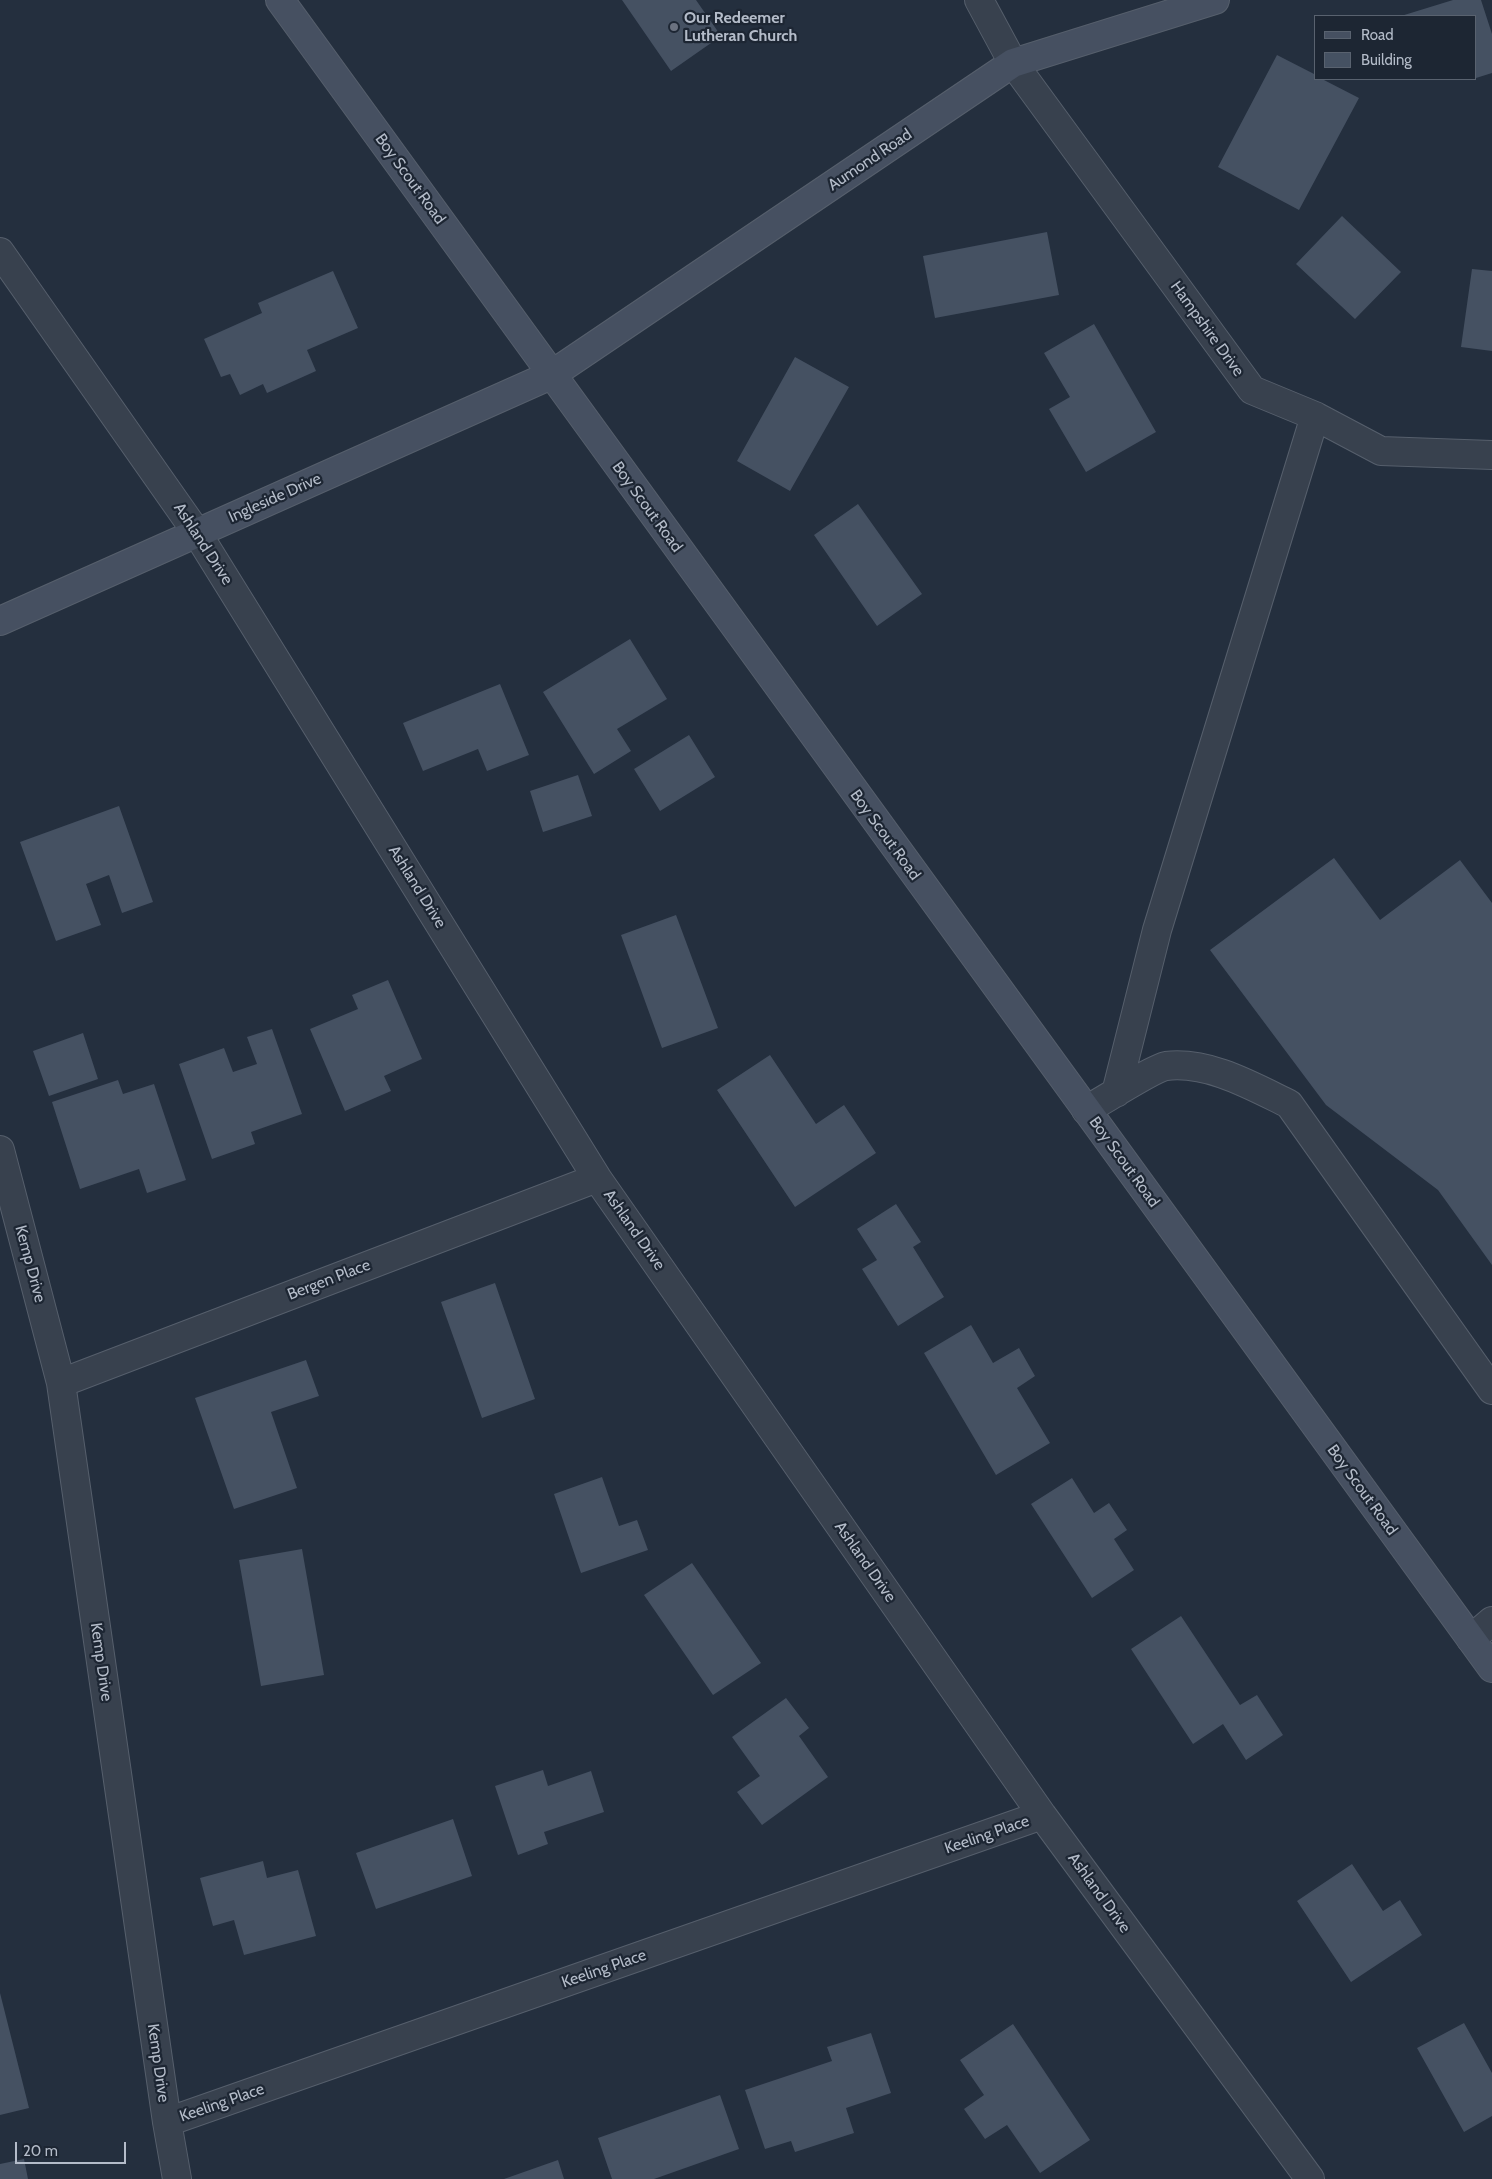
<!DOCTYPE html>
<html>
<head>
<meta charset="utf-8">
<style>
  body { margin:0 }
  #map { position:relative; width:1492px; height:2179px; overflow:hidden; background:#242f3e; font-family:Cabin,sans-serif }
  canvas { display:block }
  .legend { position:absolute; left:1314px; top:15px; width:162px; height:65px; box-sizing:border-box; background:#1d2633; border:1px solid #59626f; margin:0; padding:6px 9px; list-style:none; font-size:15px; color:#b4bcc9 }
  .legend li { display:flex; align-items:center; gap:10px; height:25px }
  .legend b { width:25px; border:1px solid #59626f }
  .scale { position:absolute; left:15px; top:2142px; width:111px; height:22px; box-sizing:border-box; border:2px solid #b4bcc9; border-top:0; padding-left:6px; font-size:15px; line-height:18px; white-space:nowrap; color:#b4bcc9; -webkit-text-stroke:4px #1d2633; paint-order:stroke }
</style>
</head>
<body>
<div id="map">
<canvas width="1492" height="2179"></canvas>
<ul class="legend">
<li><b style="height:6px;background:#465061"></b>Road</li>
<li><b style="height:14px;background:#455162"></b>Building</li>
</ul>
<div class="scale">20 m</div>
</div>
<script>
const ctx = document.querySelector('canvas').getContext('2d');
ctx.lineJoin = 'round';
function fillPath(path, color) {
  ctx.fillStyle = color;
  ctx.fill(path, 'evenodd');
}
function stroke(path, color, width, dash) {
  ctx.strokeStyle = color;
  ctx.lineWidth = width;
  ctx.lineCap = dash ? 'butt' : 'round';
  ctx.setLineDash(dash || []);
  ctx.stroke(path);
}
function label(font, color, halo, rows, align = 'center') {
  ctx.font = font + ' Cabin,sans-serif';
  ctx.lineWidth = 4.5;
  ctx.setLineDash([]);
  ctx.textBaseline = 'middle';
  ctx.strokeStyle = halo;
  ctx.fillStyle = color;
  for (const [text, x, y, turn = 0] of rows) {
    ctx.save();
    ctx.translate(x, y);
    ctx.rotate((+turn || 0) * Math.PI / 180);
    ctx.textAlign = isNaN(turn) ? turn : align;
    if (halo) ctx.strokeText(text, 0, 0);
    ctx.fillText(text, 0, 0);
    ctx.restore();
  }
}
fillPath(new Path2D(`
  M622 0H696L721 36 671 71Z
  M1453 0H1481L1492 34V73L1476 78V16H1401Z
  M1277 55 1316 75V79H1322L1359 98 1299 210 1218 167Z
  M1342 216 1401 272 1355 319 1296 264Z
  M1047 232 1059 295 935 318 923 256Z
  M1472 269 1492 271V351L1461 347Z
  M333 271 358 328 307 350 316 371 267 393 263 384 240 395 230 374 221 377 204 339 262 313 258 303Z
  M1094 324 1156 432 1086 472 1049 409 1070 397 1044 353Z
  M795 357 849 387 790 491 737 461Z
  M858 504 922 594 877 626 814 535Z
  M630 639 667 699 617 729 631 751 594 774 543 692Z
  M500 684 529 755 487 771 478 749 423 771 403 723Z
  M689 735 715 777 660 811 634 769Z
  M578 775 592 816 543 832 530 791Z
  M119 806 153 902 122 913 109 875 86 884 101 925 56 941 20 842Z
  M1334 858 1380 920 1460 860 1492 903V1265L1438 1190 1326 1105 1210 950Z
  M676 915 718 1028 662 1048 621 935Z
  M388 980 422 1059 384 1076 391 1091 345 1111 310 1029 358 1009 352 995Z
  M272 1029 302 1114 251 1132 255 1144 212 1159 179 1064 224 1048 233 1072 257 1064 247 1037Z
  M83 1033 98 1079 49 1096 33 1051Z
  M770 1055 816 1124 844 1105 876 1153 795 1207 717 1090Z
  M118 1080 123 1094 154 1084 186 1180 147 1193 139 1169 80 1189 52 1102Z
  M896 1204 921 1242 913 1247 944 1297 898 1326 862 1269 877 1260 857 1229Z
  M495 1283 535 1399 482 1418 441 1302Z
  M971 1325 993 1363 1019 1348 1035 1376 1017 1388 1050 1443 996 1475 924 1353Z
  M306 1360 319 1396 271 1412 297 1488 234 1509 195 1398Z
  M602 1477 619 1526 637 1520 648 1550 581 1573 554 1494Z
  M1072 1478 1094 1513 1109 1503 1127 1530 1114 1539 1134 1570 1092 1598 1031 1504Z
  M302 1549 324 1675 261 1686 239 1560Z
  M692 1563 761 1663 713 1695 644 1595Z
  M1181 1616 1240 1705 1257 1695 1283 1735 1246 1760 1223 1724 1193 1744 1131 1649Z
  M786 1698 809 1728 799 1736 828 1777 762 1825 737 1792 760 1776 732 1737Z
  M543 1770 548 1786 591 1771 604 1812 544 1832 548 1844 518 1855 495 1786Z
  M453 1819 472 1876 376 1909 356 1853Z
  M263 1861 267 1878 298 1870 316 1936 244 1955 234 1920 213 1926 200 1878Z
  M1352 1864 1383 1911 1400 1900 1422 1935 1351 1982 1297 1901Z
  M0 1993 29 2108 0 2115Z
  M1464 2023 1492 2073V2116L1464 2132 1417 2048Z
  M1013 2024 1090 2140 1040 2173 1007 2125 985 2139 964 2109 984 2095 960 2060Z
  M871 2033 891 2093 846 2108 854 2133 795 2152 791 2141 765 2149 745 2090 832 2061 827 2047Z
  M720 2095 739 2149 654 2179H612L598 2138Z
  M24 2159 28 2179H0V2164Z
  M558 2160 564 2179H504Z`), '#455162');
const street = new Path2D(`
  M979 0 1013 63 1252 390 1315 416 1381 451 1492 455
  M0 252 197 533 597 1178 1042 1815 1310 2179
  M1116 1093 1157 930 1315 416
  M1086 1110C1101 1102 1154 1068 1166 1066 1209 1061 1252 1086 1289 1104L1492 1390
  M0 1150 61 1383 167 2122 177 2179
  M61 1383 597 1178
  M1471 1639 1492 1621
  M167 2122 1042 1815`);
const secondary = new Path2D(`
  M280 0 1492 1668
  M0 621 551 375 1013 63 1215 0`);
stroke(street, '#565f6c', 30);
stroke(secondary, '#565f6c', 30);
stroke(street, '#38414e', 28);
stroke(secondary, '#465061', 28);
for (const [x, y, r, color] of [
  [674,27,5,"#6b7280"]
]) {
  const dot = new Path2D();
  dot.arc(x, y, r, 0, 2 * Math.PI);
  ctx.fillStyle = color;
  ctx.fill(dot);
  stroke(dot, '#1d2633', 2);
}
label('bold 16px', '#b4bcc9', '#1d2633', [
  ["Our Redeemer",684,18],
  ["Lutheran Church",684,36]
], 'left');
label('16px', '#b4bcc9', '#1d2633', [
  ["Aumond Road",870,160,-34],
  ["Boy Scout Road",410,179,54],
  ["Hampshire Drive",1207,329,54],
  ["Ingleside Drive",275,498,-24],
  ["Boy Scout Road",647,507,54],
  ["Ashland Drive",203,544,57],
  ["Boy Scout Road",885,835,54],
  ["Ashland Drive",417,887,58],
  ["Boy Scout Road",1124,1162,54],
  ["Ashland Drive",634,1230,55],
  ["Kemp Drive",30,1264,75],
  ["Bergen Place",329,1280,-21],
  ["Boy Scout Road",1362,1490,54],
  ["Ashland Drive",865,1562,55],
  ["Kemp Drive",101,1662,82],
  ["Keeling Place",987,1835,-19],
  ["Ashland Drive",1099,1893,54],
  ["Keeling Place",604,1969,-19],
  ["Kemp Drive",158,2063,82],
  ["Keeling Place",222,2103,-19]
]);
</script>
</body>
</html>
